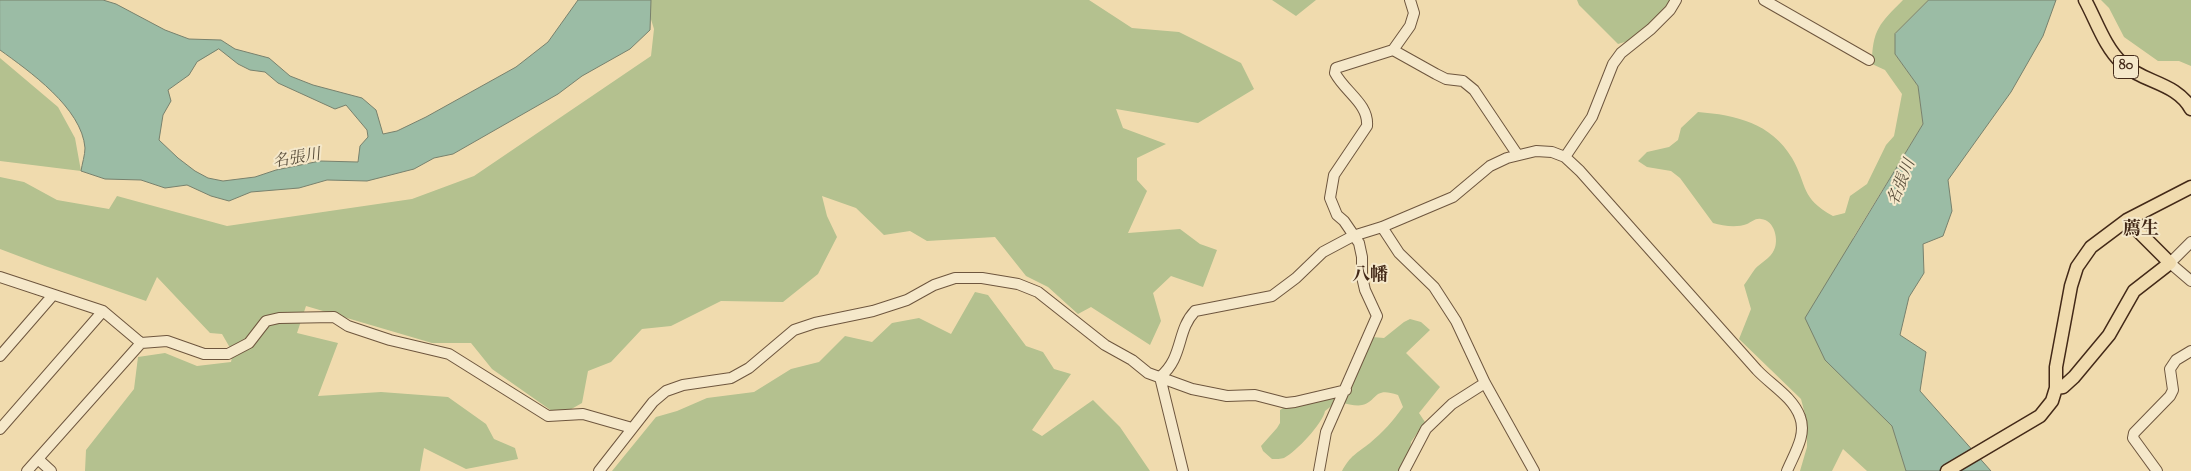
<!DOCTYPE html>
<html>
<head>
<meta charset="utf-8">
<style>
  body { margin:0 }
  canvas { display:block; background:#f0dbae }
</style>
</head>
<body>
<canvas width="2191" height="471"></canvas>
<script>
const ctx = document.querySelector('canvas').getContext('2d');
ctx.lineJoin = 'round';
function fillPath(path, color) {
  ctx.fillStyle = color;
  ctx.fill(path, 'evenodd');
}
function stroke(path, color, width, dash) {
  ctx.strokeStyle = color;
  ctx.lineWidth = width;
  ctx.lineCap = dash ? 'butt' : 'round';
  ctx.setLineDash(dash || []);
  ctx.stroke(path);
}
function label(font, color, halo, rows, align = 'center') {
  ctx.font = font + ' "Sorts Mill Goudy","Noto Serif JP",serif';
  ctx.lineWidth = 4;
  ctx.setLineDash([]);
  ctx.textBaseline = 'middle';
  ctx.strokeStyle = halo;
  ctx.fillStyle = color;
  for (const [text, x, y, turn = 0] of rows) {
    ctx.save();
    ctx.translate(x, y);
    ctx.rotate((+turn || 0) * Math.PI / 180);
    ctx.textAlign = isNaN(turn) ? turn : align;
    if (halo) ctx.strokeText(text, 0, 0);
    ctx.fillText(text, 0, 0);
    ctx.restore();
  }
}
fillPath(new Path2D(`
  M651 0H1089L1132 28 1179 32 1241 63 1254 89 1198 123 1116 109 1123 128 1166 144 1137 158V180L1147 191 1128 233 1180 229 1200 244 1217 250 1203 287 1171 276 1153 293 1161 321 1150 345 1091 307 1078 314 1048 287 1026 276 995 237 927 241 910 231 884 235 856 208 822 196 827 216 837 237 818 274 783 302 721 301 671 326 642 329 611 362 588 371 582 403 559 416 492 369 471 343H432L306 306 297 333 338 343 318 396 381 392 448 397 486 424 494 439 515 448 518 459 466 469 424 448 420 471H85L86 450 134 389 138 357 165 353 197 366 231 362 233 353 222 334 210 333 157 277 146 301 45 266 0 249V177L24 182 57 200 109 209 117 196 227 226 412 199 474 176 651 56 654 29 649 13Z
  M1272 0H1316L1296 16Z
  M1577 0H1675L1652 34 1618 44 1579 5Z
  M1903 0H1929L1895 34V54L1918 86 1923 124 1853 238 1881 415 1892 426 1906 471H1867L1843 449 1832 471H1800L1807 447V422L1801 399 1739 339 1751 309 1744 285C1748 280 1751 274 1755 269 1760 263 1771 258 1774 250 1779 241 1775 220 1761 219 1755 218 1752 222 1747 224 1737 228 1723 226 1713 223L1680 178 1671 171 1647 167 1638 161 1647 152 1669 147 1678 140 1681 128 1698 112C1736 115 1771 123 1792 158 1808 186 1800 198 1833 216L1845 213 1850 196 1867 184 1886 145 1894 136 1902 94 1885 70 1872 64C1872 30 1880 23 1903 0Z
  M2101 0H2191V66L2179 61H2158L2124 37 2109 8Z
  M0 58 58 107 75 138 81 171 0 161Z
  M975 292 988 295 1026 346 1043 352 1054 369 1071 374 1032 430 1042 436 1093 400 1120 427 1150 471H612L656 417 677 411 707 398 754 392 791 369 819 362 845 336 872 342 892 323 919 318 951 334Z
  M1410 319 1421 322 1430 330 1406 353 1440 387 1419 413 1425 422 1411 442 1409 458 1402 471H1342C1350 456 1357 453 1370 443 1383 432 1393 421 1403 407L1398 395C1373 386 1378 401 1362 405 1354 407 1344 401 1334 404L1325 411C1323 423 1296 452 1284 458 1281 459 1276 459 1272 459L1263 451 1261 446 1277 428 1280 423V410L1285 407 1303 404 1316 392 1322 391 1340 394 1372 337 1384 338 1404 322Z`), '#b4c18f');
const water = new Path2D(`
  M0 0H103L116 4 165 30 189 39 221 40 235 49 269 58 290 76 313 85 362 98 376 110 383 134 397 131 426 117 516 67 548 42 578 0H651L650 30 630 49 582 76 558 94 453 154 434 158 414 169 367 181 327 180 299 188 251 192 229 201 211 196 187 185 165 188 141 180 105 179 81 171C82 164 85 155 85 148 82 108 29 71 0 50ZM219 49 238 64 250 70 265 72 278 83 335 109 346 105 367 130 368 137 360 146 358 162 320 161 276 170 255 177 223 181 208 178 195 171 178 158 159 140 163 115 171 101 168 90 189 75 197 62Z
  M1929 0H2056L2043 36 2011 92 1948 180 1952 211 1943 236 1923 244 1924 273 1909 297 1900 335 1926 352 1920 391 1991 471H1906L1892 426 1825 360 1805 318 1923 124 1918 86 1895 54V34Z`);
fillPath(water, '#9bbca5');
stroke(water, '#78816d', 1);
const minor = new Path2D(`
  M1764 0 1869 60
  M1393 50 1436 74 1446 79 1463 81 1474 90 1517 154
  M1565 157 1592 117 1613 64 1621 53 1651 29 1670 10 1676 0
  M1382 227 1399 253 1434 287 1456 321 1485 383 1534 471
  M2191 242 2170 263 2191 281
  M0 277 103 311 141 343
  M0 356 53 295
  M1160 377C1184 357 1176 331 1195 311L1272 296 1296 278 1323 252 1353 236 1382 227 1453 197 1490 166 1507 158 1536 151 1552 152 1565 157 1580 171C1639 237 1698 304 1757 370 1771 385 1793 397 1800 417 1807 435 1794 454 1787 471
  M1160 377 1183 471
  M0 429 103 311
  M38 459 51 471
  M27 471 141 343 167 341 204 354H228L249 343 266 321 279 318 334 317 348 326 390 340 449 354 548 416 583 414 632 428
  M599 471 653 402 666 391 683 385 731 378 749 368 794 330 815 323 873 311 907 300 934 285 955 278H982L1018 284 1038 292 1105 345 1132 360 1148 373 1192 389 1227 396 1255 395 1286 403 1295 402 1346 390
  M1319 471 1326 432 1377 316 1365 290 1362 277V257L1359 243 1344 221 1337 215 1330 198 1334 175 1367 126C1369 104 1345 92 1335 73L1336 68 1393 50 1410 26 1414 13 1410 0
  M1404 471 1426 429 1452 404 1485 383
  M2157 471 2133 438 2134 433 2170 396 2173 390 2170 369 2176 360 2191 351`);
const major = new Path2D(`
  M2085 0C2096 20 2105 48 2122 63 2143 83 2176 82 2191 109
  M2056 388 2063 387 2074 377 2109 335 2134 291 2170 263 2127 220
  M1947 471 2040 416 2052 401 2056 388V367L2071 286 2077 267 2091 247 2127 220 2191 187`);
stroke(minor, '#6e563e', 12);
stroke(major, '#432918', 15);
stroke(minor, '#f5e8ca', 10);
stroke(major, '#f0dbae', 12);
for (const [x, y, w] of [
  [2126,67,25]
]) {
  const box = new Path2D();
  box.roundRect(x - w / 2, y - 11.5, w, 23, 4);
  ctx.fillStyle = '#f5e8ca';
  ctx.fill(box);
  stroke(box, '#432918', 1);
}
label('bold 14px', '#432918', null, [
  ["80",2126,67]
]);
label('italic 16px', '#594e3b', '#f5e8ca', [
  ["名張川",297,160,-10],
  ["名張川",1903,183,-68]
]);
label('bold 18px', '#432918', '#f5e8ca', [
  ["薦生",2141,231],
  ["八幡",1370,277]
]);
</script>
</body>
</html>
